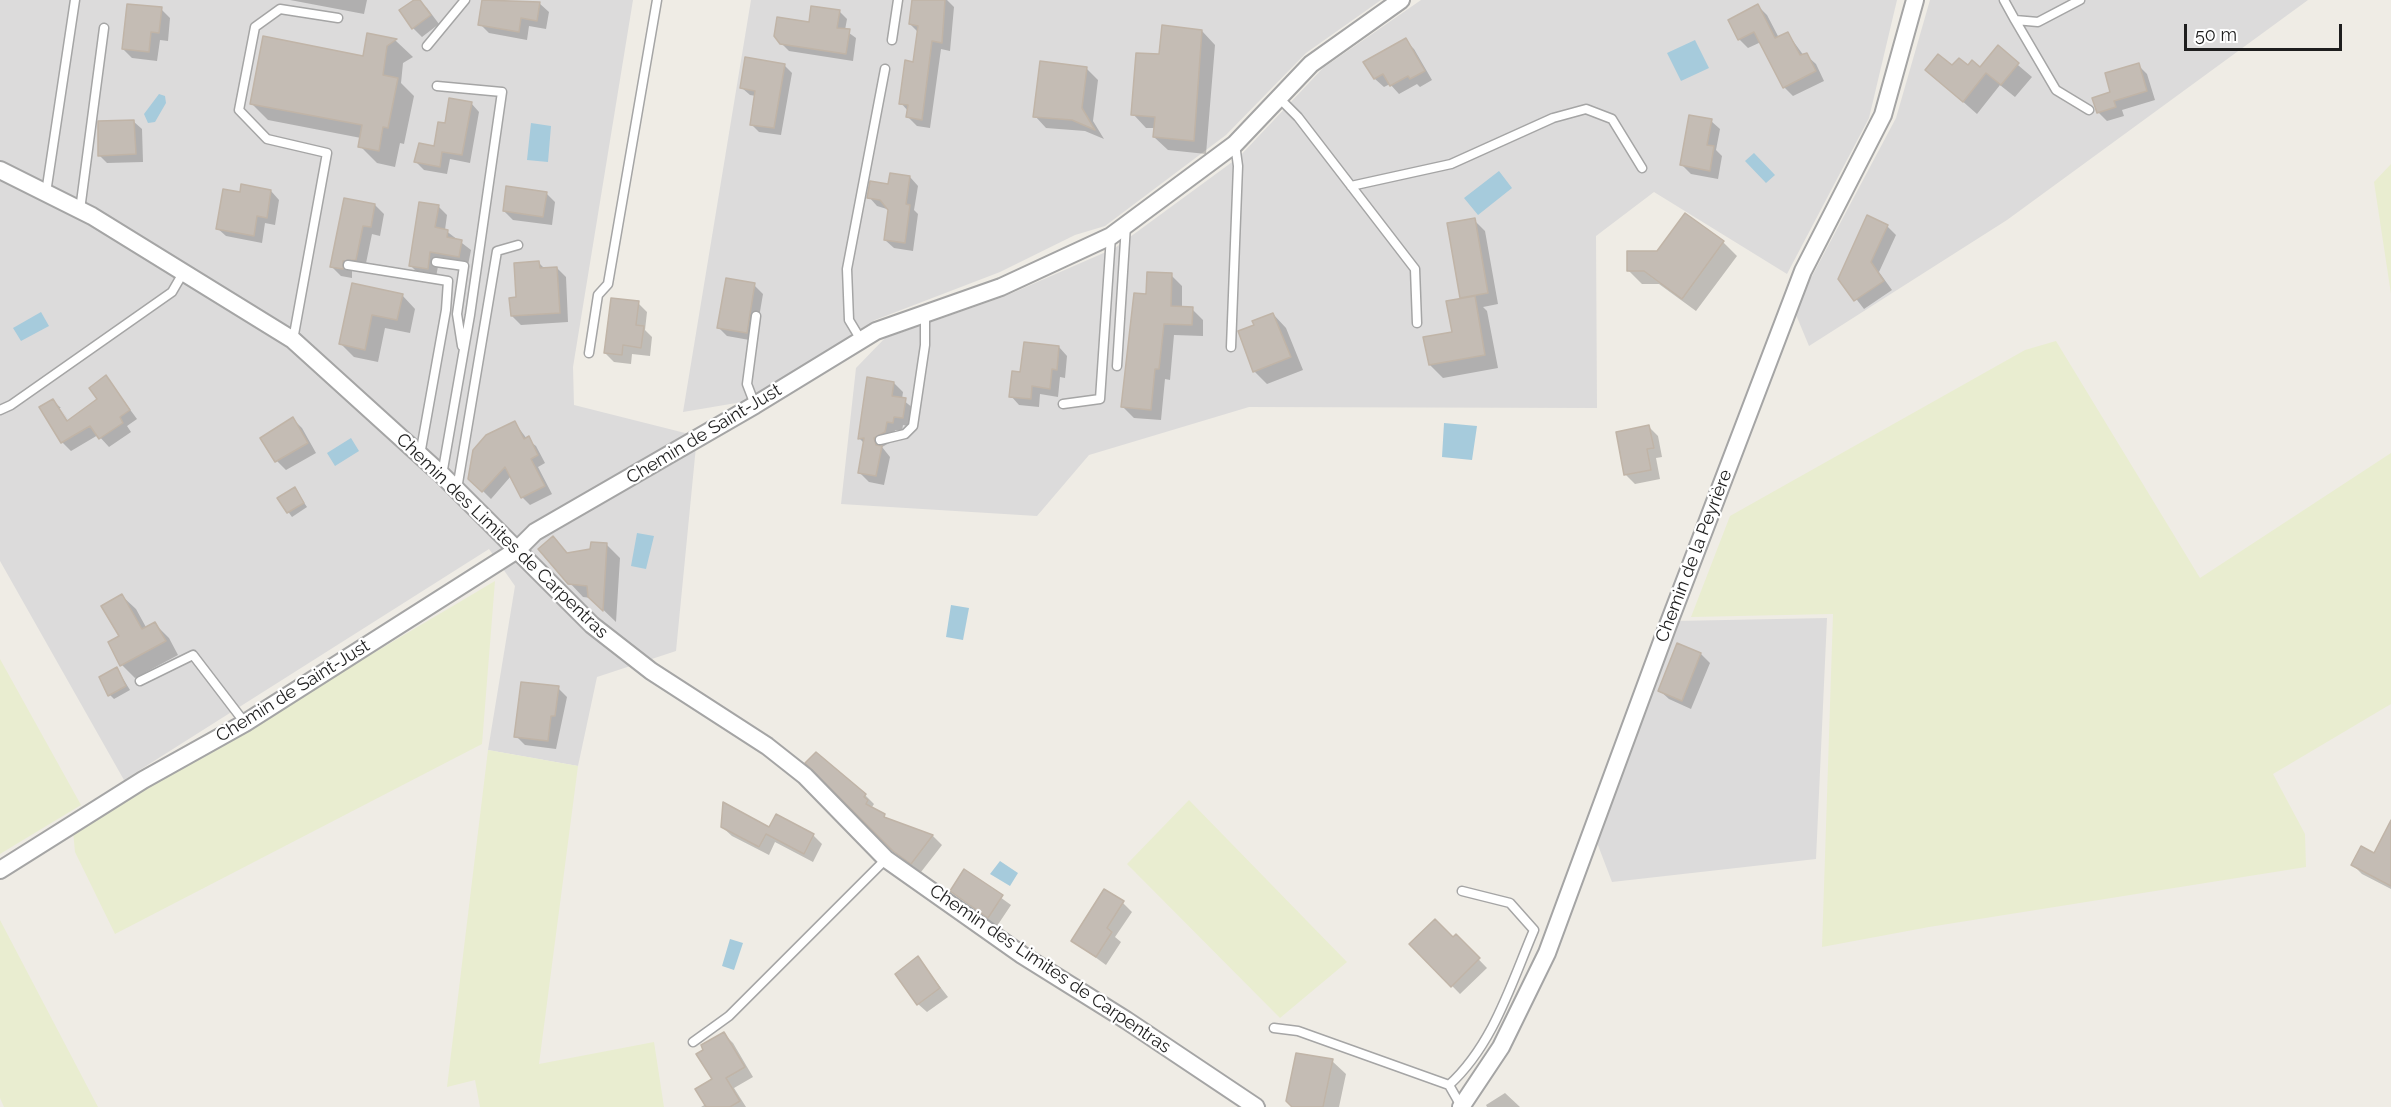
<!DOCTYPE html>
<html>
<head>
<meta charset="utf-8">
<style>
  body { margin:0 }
  #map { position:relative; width:2391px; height:1107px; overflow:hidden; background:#efece5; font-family:Raleway,sans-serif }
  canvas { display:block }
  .scale { position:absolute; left:2184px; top:24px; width:158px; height:27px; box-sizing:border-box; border:3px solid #1e1e1e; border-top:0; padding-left:8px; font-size:18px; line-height:21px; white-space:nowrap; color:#1e1e1e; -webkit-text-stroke:4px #fff; paint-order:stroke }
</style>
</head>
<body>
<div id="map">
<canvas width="2391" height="1107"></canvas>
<div class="scale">50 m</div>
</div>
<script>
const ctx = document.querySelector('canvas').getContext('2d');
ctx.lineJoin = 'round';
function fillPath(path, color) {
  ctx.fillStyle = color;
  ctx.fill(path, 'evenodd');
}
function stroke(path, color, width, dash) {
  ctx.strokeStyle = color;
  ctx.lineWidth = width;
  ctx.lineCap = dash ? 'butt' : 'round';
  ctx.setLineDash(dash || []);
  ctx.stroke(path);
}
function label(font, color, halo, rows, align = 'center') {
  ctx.font = font + ' Raleway,sans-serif';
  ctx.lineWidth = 4.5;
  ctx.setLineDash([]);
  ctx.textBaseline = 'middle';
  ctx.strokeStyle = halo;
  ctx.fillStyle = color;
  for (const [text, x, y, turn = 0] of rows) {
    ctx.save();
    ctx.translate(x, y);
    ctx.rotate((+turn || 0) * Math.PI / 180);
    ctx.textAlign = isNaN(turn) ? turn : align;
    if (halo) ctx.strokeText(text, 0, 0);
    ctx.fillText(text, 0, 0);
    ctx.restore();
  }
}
fillPath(new Path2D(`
  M0 0H633L573 367 574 405 697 436 676 651 597 677 578 766 488 750 515 586 489 549 124 780 0 561Z
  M751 0H1381L1306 53 1226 135 1105 226 1075 235 1000 272 875 320 748 401 683 412Z
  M1421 0H1897L1869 118 1787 274 1654 192 1596 236 1597 408 1249 407 1089 455 1037 516 841 504 856 368 885 338 1003 297 1115 248 1239 157 1323 68Z
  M1930 0H2308L2007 220 1809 346 1794 310 1896 118Z
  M1827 618 1816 859 1612 882 1596 840 1675 621Z`), '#dcdbdb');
fillPath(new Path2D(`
  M2391 164V294L2374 182Z
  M2056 341 2200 578 2391 453V704L2273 774 2305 834 2306 867 1929 927 1822 947 1833 614 1691 617 1730 516 2025 350Z
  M495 581 482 744 115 934 75 852 73 831Z
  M0 659 81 805 0 854Z
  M488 750 578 766 539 1064 654 1042 664 1107H480L475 1080 447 1087Z
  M1189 800 1347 962 1280 1018 1127 864Z
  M0 920 98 1107H4L0 1098Z`), '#e9edd0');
fillPath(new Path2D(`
  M1695 40 1709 68 1681 81 1667 53Z
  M159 94 165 96 166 103 155 122 148 123 144 114Z
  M531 123 551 126 548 162 527 160Z
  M1754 153 1775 175 1766 183 1745 161Z
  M1499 171 1512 188 1478 215 1464 198Z
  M41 312 49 326 21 341 13 328Z
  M1444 423 1477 426 1472 460 1442 457Z
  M351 438 359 451 335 466 327 453Z
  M637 533 654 536 646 569 631 566Z
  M951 605 969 608 963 640 946 637Z
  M1000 861 1018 873 1010 886 990 874Z
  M730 939 743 943 734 970 722 966Z`), '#a6cbdc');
fillPath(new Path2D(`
  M290 0H367L364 14Z
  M416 0 427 8 439 24 422 37 413 28Z
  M484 0 539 3 549 12 546 29 529 26 527 40 489 33 480 24Z
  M914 0H947L954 7 950 51 941 49 930 128 917 126 908 117V111L901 103 915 63 919 33 910 24Z
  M1758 6 1767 15 1779 38 1788 34 1804 56 1806 55 1816 64 1824 81 1793 96 1784 87 1761 42 1748 48 1739 39Z
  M161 9 170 18 168 41 160 40 157 61 132 58 123 49Z
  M839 11 847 19 845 30 856 38 853 61 789 51 781 43 810 24Z
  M1202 31 1215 45 1206 154 1168 150 1154 137 1155 128H1146L1133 114 1161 56Z
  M369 35 396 41 413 57 403 63 401 83 414 96 404 144 400 143 395 167 377 163 360 146 361 138 268 120 251 103 364 57Z
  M1405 40 1414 49 1432 80 1420 87 1417 84 1399 94 1390 84 1384 87 1375 79Z
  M1998 48 2032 77 2015 97 2000 85 1977 114 1927 70 1953 68 1980 69Z
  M784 65 792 73 781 135 759 132 751 124 756 96 750 95 742 88Z
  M2138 65 2147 74 2155 100 2122 110 2124 116 2107 121 2098 112Z
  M1086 68 1098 80 1093 121 1104 139 1085 131 1046 128 1035 116Z
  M471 103 479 112 470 163 450 159 447 174 424 170 416 162 435 147 446 125Z
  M133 121 142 129 143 162 107 163 99 155Z
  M1711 121 1720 129 1716 150 1722 156 1718 179 1691 174 1682 165Z
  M891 175 910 177 918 186 914 210 918 214 913 251 894 248 885 240 890 210 877 206 869 197 889 186Z
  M271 191 279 200 275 225 265 223 262 243 226 236 217 228 242 193Z
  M546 193 555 202 552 225 513 220 504 211Z
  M375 205 384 214 380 236 372 234 365 268 352 269V278L341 276 332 267Z
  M438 206 447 215 445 230 471 250 468 265 439 261 436 277 420 275 411 266Z
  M1474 220 1485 231 1498 304 1483 307 1487 311 1498 368 1443 378 1430 365 1453 333 1463 300 1461 298Z
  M1887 226 1896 235 1879 272 1892 290 1864 309 1840 278Z
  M1723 242 1737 256 1696 311 1659 284H1642L1628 270 1658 253Z
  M539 263 545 269 557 268 566 277 568 322 521 325 512 316 518 299Z
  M1171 275 1182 286V308L1192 309 1203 320V336L1174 335 1170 380 1165 379 1161 420 1134 418 1123 407 1147 295Z
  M353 285 402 295 415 309 410 333 385 328 378 362 354 357 340 343Z
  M754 285 763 294 755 341 727 336 718 327Z
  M638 303 647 312 645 330 652 337 650 356 632 354 631 364 614 362 605 353Z
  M1273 314 1286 328 1303 370 1267 384 1254 371Z
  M1059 347 1067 356 1065 378 1060 377 1058 397 1040 394 1039 407 1019 405 1011 396 1022 374Z
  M106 377 137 419 127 426 131 432 109 447 98 435 71 451 62 442 53 401 61 408H57L69 428 72 426 61 409 69 421 99 400Z
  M894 383 903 392 902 399 914 409 912 427 903 425 902 431 895 430 893 441 882 447 890 457 884 485 869 482 860 473 865 444 859 438Z
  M293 419 302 428 316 453 286 470 277 461Z
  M515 423 527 439 536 446 545 463 538 467 552 494 530 505 522 497 511 476 491 499 476 484Z
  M1649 427 1658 436 1662 457 1656 458 1660 479 1635 484 1626 475Z
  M295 489 307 507 292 517 279 499Z
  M553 538 569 555 606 544 620 558 616 622 591 598 583 597 569 582Z
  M122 596 136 609 147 629 155 624 169 638 178 655 135 678 122 665Z
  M1677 645 1701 654 1710 663 1691 709 1669 699 1659 690Z
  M117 669 130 690 114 699 110 695Z
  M558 688 567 697 556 749 525 745 516 736Z
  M807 763 865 795 874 804 872 807 889 820 933 836 942 845 921 872 904 860Z
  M722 827 770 829 813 835 822 844 813 862 775 842 769 855 732 836Z
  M2391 853V889L2362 874 2353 865 2374 855Z
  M964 871 1011 905 997 926 952 891Z
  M1123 903 1132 912 1115 937 1121 942 1106 965 1073 941Z
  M1456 936 1487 968 1460 994 1411 944 1453 939Z
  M918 958 948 997 927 1012 918 1004Z
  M724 1034 733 1043 753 1077 734 1088 746 1107H701L706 1104 714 1079Z
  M1332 1061 1346 1074 1339 1107H1294Z
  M1505 1093 1520 1107H1487L1486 1105Z`), '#0003');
const building = new Path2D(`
  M414 0H420L431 15 412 29 399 10Z
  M482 0 540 2 537 21 521 18 519 32 478 25Z
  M912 0H945L942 43 932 41 922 120 906 117 908 105 899 104 905 60 913 62 918 26 909 24Z
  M127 4 162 7 159 33 151 32 149 52 122 49Z
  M1758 4 1775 38 1788 32 1800 55 1807 53 1816 71 1783 88 1754 32 1738 40 1728 20Z
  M811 6 840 10 837 28 850 29 846 54 780 44 774 36 777 17 809 22Z
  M1162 25 1202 30 1194 141 1153 137 1155 117 1131 115 1136 53 1159 54Z
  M367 33 397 39 387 46 383 75 398 78 388 128 383 127 379 151 358 147 362 125 250 104 263 36 363 56Z
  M1406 38 1425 71 1410 79 1408 76 1390 86 1383 74 1374 79 1363 62Z
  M1998 45 2019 63 2001 85 1986 73 1963 102 1925 70 1938 54 1952 65 1959 58 1968 65 1972 60 1980 67Z
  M745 57 785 64 774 128 750 125 755 91 740 88Z
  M1040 61 1087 67 1082 108 1095 130 1072 120 1033 117Z
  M2139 63 2147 91 2114 101 2116 107 2097 113 2092 98 2110 92 2105 73Z
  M449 98 472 102 462 155 442 152 440 167 414 162 419 143 434 146 438 122 445 123Z
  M1689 115 1712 119 1707 145 1714 146 1710 171 1680 165Z
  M134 120 136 154 98 156V121Z
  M890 173 910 176 906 204 910 205 905 243 884 240 888 210 880 200 867 198 870 181 888 184Z
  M241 184 271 190 267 218 257 216 254 236 216 229 223 189 240 192Z
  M506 186 547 192 543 217 503 211Z
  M344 198 375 204 371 227 363 226 356 260 343 261V269L330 267Z
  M419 202 439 205 435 227 448 230 447 237 462 240 459 257 430 252 428 269 409 266Z
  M1685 213 1724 241 1682 299 1644 271H1627V251H1657Z
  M1867 215 1888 225 1871 262 1884 281 1854 301 1838 279Z
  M1475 218 1488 293 1460 298 1447 223Z
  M539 261 540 268 557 267 560 313 511 316 509 298 516 297 514 263Z
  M1147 272 1172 273 1171 306 1193 307 1192 325 1164 324 1159 369H1155L1151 410 1121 407 1134 293 1146 294Z
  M726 278 755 283 747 333 717 328Z
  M352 283 403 294 397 320 372 315 365 350 339 344Z
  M1475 296 1485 355 1429 365 1423 337 1452 332 1446 301Z
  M611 298 639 301 636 325 644 326 641 348 623 345 622 355 604 353Z
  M1273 313 1291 357 1253 372 1238 331 1254 325 1252 321Z
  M1024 342 1059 346 1057 370 1052 369 1050 389 1032 386 1031 399 1009 397 1012 371 1020 372Z
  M106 375 130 410 120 417 123 423 99 439 90 426 61 443 39 407 53 399 67 421 97 399 89 388Z
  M867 377 894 382 892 396 906 398 903 418 894 417 893 423 887 422 885 432 874 438 876 445 882 446 876 476 858 473 864 438 858 439Z
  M293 417 308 443 275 462 260 438Z
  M515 421 524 439 529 436 538 455 531 459 545 486 521 498 505 467 482 492 468 479 473 450 486 435Z
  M1649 425 1654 448 1647 449 1651 470 1624 475 1616 432Z
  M295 487 304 503 287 513 277 498Z
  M553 536 567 553 590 549 591 542 607 543 603 611 588 597 587 586 568 584 538 549Z
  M122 594 142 629 155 622 166 641 120 666 108 642 119 636 101 606Z
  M1677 643 1701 653 1682 701 1658 691Z
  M117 667 126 686 108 696 99 677Z
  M521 682 559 686 555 716H551L548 741 514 737Z
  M816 752 866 794 864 797 868 800 866 804 885 814 884 817 933 835 911 864 893 851 805 763Z
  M723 802 769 827 776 814 814 834 804 854 766 834 759 847 721 827Z
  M2391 820V886L2351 865 2361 846 2374 853Z
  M964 869 1003 895 988 918 950 891Z
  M1104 889 1124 901 1107 928 1112 932 1096 957 1071 941Z
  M1435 919 1453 937 1456 934 1480 958 1451 987 1409 944Z
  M918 956 940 988 917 1005 895 974Z
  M724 1032 745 1067 726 1078 740 1101 730 1107H706L695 1089 712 1079 696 1054 703 1050 701 1045Z
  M1296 1053 1333 1059 1323 1107H1292L1286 1101Z`);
fillPath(building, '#c4bcb4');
stroke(building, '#c0b4a7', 1.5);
const lane = new Path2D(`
  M2004 0 2015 20 2038 22 2080 0
  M2015 20 2056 90 2089 110
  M892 40 898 0
  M427 46 465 0
  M437 86 502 92 470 315 442 475
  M1279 98 1298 117 1415 269 1417 323
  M1351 186 1451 164 1553 118 1586 109 1612 119 1642 168
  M46 193 75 0
  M80 210 104 28
  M436 262 464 266 457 314 462 346
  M348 265 448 281 446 310 420 455
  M293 340 327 153 267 139 239 110 255 27 280 9 338 18
  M861 340 849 320 847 269 885 69
  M1231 347 1238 166 1235 144
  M589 353 598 295 608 284 657 0
  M1117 366 1126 225
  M1063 404 1100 399 1111 236
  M755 405 747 384 756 316
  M0 410 11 405 172 292 183 273
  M880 440 905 434 913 426 925 345V314
  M457 489 497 251 518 245
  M140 681 193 655 245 723
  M1274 1028 1298 1031 1449 1085 1461 1106
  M693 1042 729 1016 886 859
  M1449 1085C1493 1045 1511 984 1534 930L1510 903 1462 891`);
const street = new Path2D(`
  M0 170 92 216 293 340 442 475 592 625 651 671 767 746 805 776 886 859 1022 955 1126 1020 1256 1107
  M0 870 143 780 245 723 517 550 535 532 755 405 876 331 1001 287 1111 236 1235 144 1311 64 1401 0
  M1461 1107 1501 1047 1547 953 1668 625 1803 271 1883 115 1915 0`);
stroke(lane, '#a5a5a5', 11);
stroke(street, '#a5a5a5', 20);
stroke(lane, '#fff', 8);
stroke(street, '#fff', 16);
label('18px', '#1e1e1e', '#fff', [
  ["Chemin de Saint-Just",704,434,-31],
  ["Chemin des Limites de Carpentras",502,536,44],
  ["Chemin de la Peyrière",1694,556,-69],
  ["Chemin de Saint-Just",293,691,-32],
  ["Chemin des Limites de Carpentras",1050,969,34]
]);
</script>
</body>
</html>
